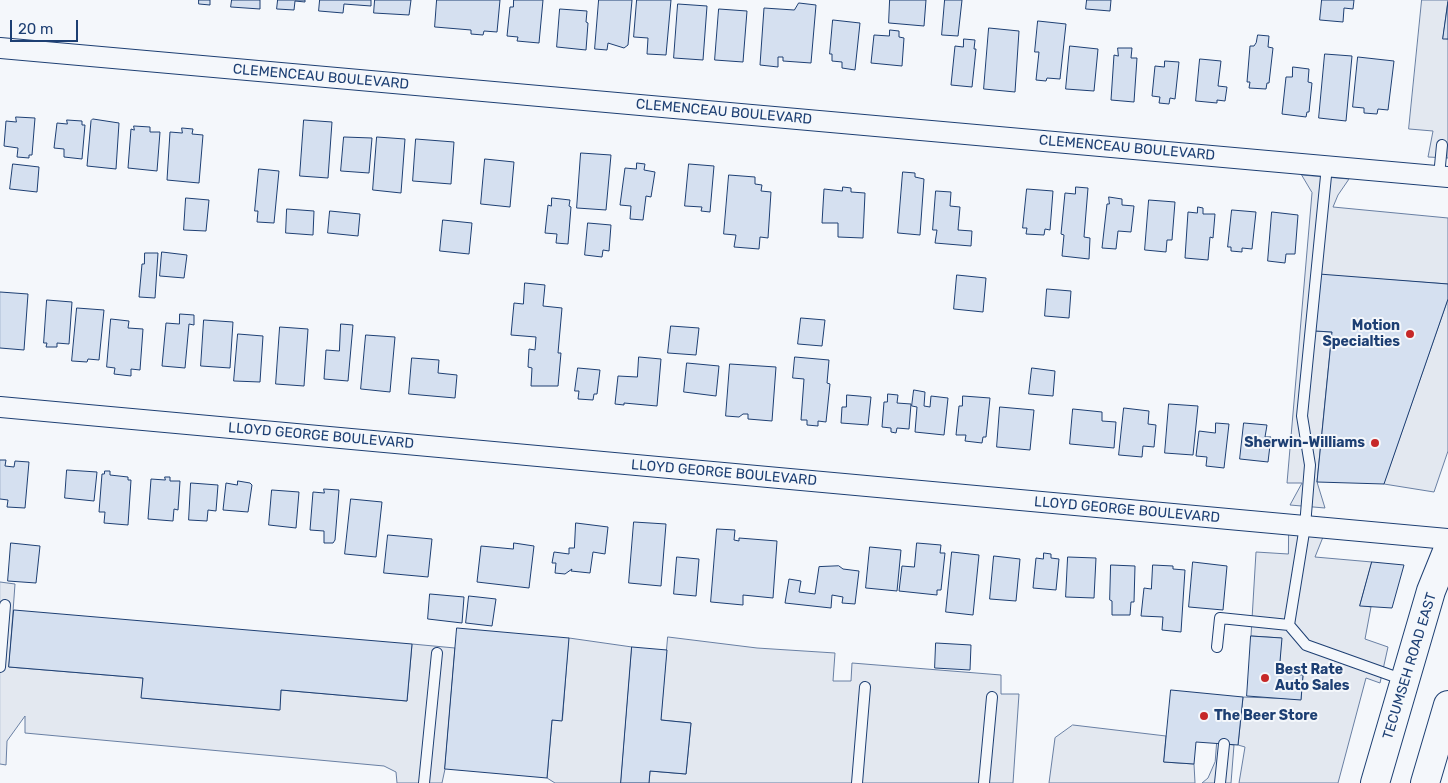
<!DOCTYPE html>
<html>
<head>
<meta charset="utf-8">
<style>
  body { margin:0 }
  #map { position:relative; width:1448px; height:783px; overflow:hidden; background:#f4f7fb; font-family:Rubik,sans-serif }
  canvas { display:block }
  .scale { position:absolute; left:10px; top:20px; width:68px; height:22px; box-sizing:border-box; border:2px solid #1d3f73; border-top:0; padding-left:6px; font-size:15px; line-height:18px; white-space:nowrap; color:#1d3f73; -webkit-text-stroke:4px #f4f7fb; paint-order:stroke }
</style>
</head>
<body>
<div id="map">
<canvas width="1448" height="783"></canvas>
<div class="scale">20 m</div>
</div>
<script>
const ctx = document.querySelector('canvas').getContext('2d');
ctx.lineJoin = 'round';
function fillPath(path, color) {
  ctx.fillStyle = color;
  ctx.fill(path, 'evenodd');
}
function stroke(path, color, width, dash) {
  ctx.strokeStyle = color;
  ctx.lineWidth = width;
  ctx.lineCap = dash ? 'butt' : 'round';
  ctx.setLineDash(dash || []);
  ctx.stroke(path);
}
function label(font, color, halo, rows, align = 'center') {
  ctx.font = font + ' Rubik,sans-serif';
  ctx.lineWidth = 4;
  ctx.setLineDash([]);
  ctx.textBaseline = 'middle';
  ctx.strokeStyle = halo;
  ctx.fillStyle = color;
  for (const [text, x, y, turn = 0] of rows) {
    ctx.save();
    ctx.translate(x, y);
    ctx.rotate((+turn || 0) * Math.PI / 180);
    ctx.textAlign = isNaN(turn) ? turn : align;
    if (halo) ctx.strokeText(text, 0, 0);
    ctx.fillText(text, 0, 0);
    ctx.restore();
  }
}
const parking = new Path2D(`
  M1422 0H1448L1443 38 1448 39V158L1428 157 1433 131 1409 129Z
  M1302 175 1349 179 1338 195 1333 207 1448 218V284L1319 275 1315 331 1332 332 1317 482 1325 508 1290 505 1302 483H1287L1312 193Z
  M1448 299V451L1434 492 1384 484Z
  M1289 534 1323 537 1315 557 1372 562 1360 605 1371 607 1365 639 1388 647 1380 683 1366 678 1338 783H1239L1245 747 1238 745 1243 697 1301 699 1303 675 1279 673 1281 638 1251 636 1256 552 1288 554Z
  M0 582 15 584 9 667 143 678 142 698 279 710 281 690 407 701 412 644 455 648 445 769 442 783H397L396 772 384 766 25 733V716L7 741 6 765 0 764Z
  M668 637 757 648 835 653 833 681H851L852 663 1001 675V694H1019L1013 783H649L650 771 686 774 691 723 661 720Z
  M569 638 632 647 621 783H555L547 778 552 720H562Z
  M1073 725 1166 736 1164 762 1194 764 1195 783H1049L1055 738Z
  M1217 743 1234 745 1231 783H1202L1208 778 1215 762Z`);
fillPath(parking, '#e3e8f0');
stroke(parking, '#687fa3', 1);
const building = new Path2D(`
  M199 0H210V5L199 4Z
  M232 0H260V9L231 7Z
  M278 0H305V2L295 1 294 10 277 9Z
  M320 0H371V6L344 4 343 13 319 11Z
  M375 0H411L409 15 374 13Z
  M437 0H500L497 32 484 31 483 35 471 34V30L435 27Z
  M514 0H543L539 43 517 41 518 37 507 36 510 7H513Z
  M599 0H632L628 45 624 48 608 43 607 50 595 49Z
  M637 0H671L666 55 647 54 648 38 634 37Z
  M890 0H926L924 26 889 23Z
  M945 0H962L958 36 942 35Z
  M1087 0H1111L1110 11 1086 9Z
  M1322 0H1354L1353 9 1344 8 1343 22 1320 20Z
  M1448 2V39H1443Z
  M799 3 816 5 811 63 783 61V57H778V67L760 65 764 8 794 10Z
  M678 4 707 6 703 60 674 58Z
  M560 9 587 11 586 22 588 23 586 50 557 47Z
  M719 9 747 11 743 62 715 60Z
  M833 20 860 23 855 70 842 68V62L832 61V54H830Z
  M1038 21 1066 24 1060 79 1047 78 1046 81 1036 80 1039 52H1035Z
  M989 28 1019 31 1015 92 984 89Z
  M890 30 899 31V37L904 38 902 66 871 63 874 35 889 36Z
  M1258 35 1269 36 1268 47 1273 48 1269 83H1267L1266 89 1249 88 1250 82H1247L1250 46H1254L1256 43Z
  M964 39 975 40 974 49H976L972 87 951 85 955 46 963 47Z
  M1070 46 1098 49 1094 91 1066 89Z
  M1118 48H1132L1131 58H1137L1134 102 1111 100 1114 55 1118 56Z
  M1325 54 1352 56 1346 121 1319 118Z
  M1358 57 1394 61 1388 110 1378 109 1377 114 1364 113V108L1353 107Z
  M1200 59 1221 61 1218 86 1227 87 1225 101 1217 100V103L1196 101Z
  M1165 61 1179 62 1175 99 1170 98 1169 104 1159 103 1160 97 1152 96 1155 66 1164 67Z
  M1293 67 1309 69 1308 82 1312 83 1309 112H1307L1306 117 1282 114 1286 77H1292Z
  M16 117 35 118 32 155H29V158L17 157 18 148 4 146 6 121 16 122Z
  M93 119 119 123 116 169 87 166 91 121Z
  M67 120 82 121V125H85L82 159 64 157V149L54 148 57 123 67 124Z
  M304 120 332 122 328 178 300 176Z
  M134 126 150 127V132H160L157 171 128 168 131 129 134 130Z
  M182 128 193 129 192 134 203 135 199 183 167 180 170 132 182 133Z
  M344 137 372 138 369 173 341 171Z
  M377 137 405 139 401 193 373 190Z
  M416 139 454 142 451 184 413 181Z
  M581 153 611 155 606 210 577 208Z
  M485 159 514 162 510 207 481 204Z
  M637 163 645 164 644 170 655 172 651 197 646 196 643 220 630 219 631 206 620 205 625 168 636 169Z
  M13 164 39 167 37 192 10 189Z
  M689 164 714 166 710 212 701 211 702 207 685 206Z
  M259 169 279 171 274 223 257 222 258 211H255Z
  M903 172 915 173V177L924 179 920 235 898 233Z
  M729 175 755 177V184L762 185 761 191 771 192 768 238 760 237 759 249 734 247 736 235 724 234Z
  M843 187 851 188V192L865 193 863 238 838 237V223H822L824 189 842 191Z
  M1076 187 1088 188 1084 237 1090 238 1089 259 1062 256 1064 235 1061 234 1065 193 1075 194Z
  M1027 189 1053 191 1050 230 1045 229 1044 235 1026 234 1027 228H1023Z
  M936 191 951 192 950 206 960 207 958 230 972 231 971 246 935 243 937 230H933Z
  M1109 197 1122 199V205L1134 206 1131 232 1118 231 1116 249 1102 248 1107 204H1109Z
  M186 198 209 200 206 231 184 230Z
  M552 198 570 200 569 206 571 207 568 244 556 243 557 234 545 233 548 205 551 206Z
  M1149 200 1175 202 1172 240H1167L1166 252 1145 250Z
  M1198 207 1203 208V214H1215L1213 238 1210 237 1208 260 1185 258 1188 212 1197 213Z
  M287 209 314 211 313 235 286 233Z
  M1232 210 1256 212 1252 249 1242 248V252L1231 251V247H1228Z
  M330 211 360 214 358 236 328 233Z
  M1272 212 1298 215 1295 254H1286L1285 263 1268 261Z
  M443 220 472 223 469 254 440 251Z
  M588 223 611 225 609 251 603 250 602 257 585 255Z
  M162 252 187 255 184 278 160 276Z
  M145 253H158L155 298 139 297 142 264H144Z
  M1319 274 1448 284V299L1384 484 1317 482 1332 332 1315 331Z
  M957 275 986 278 983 312 954 309Z
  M525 283 545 285 543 306 562 308 558 353H561L558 386H531L532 368 528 367 529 349 535 350 536 337 511 335 514 303 523 304Z
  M1047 289 1071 291 1069 318 1045 316Z
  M0 292 28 294 24 350 0 348Z
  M47 300 72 302 69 344 57 343V347H46L47 343H44Z
  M77 308 104 310 99 360 88 359 87 362 72 361Z
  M180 314 194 315V325L189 324 185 368 162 366 166 323 179 324Z
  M801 318 825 320 822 346 798 344Z
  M111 319 129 321 128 328 143 329 140 370 131 369V376L114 374 115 368 107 367Z
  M204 320 233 322 230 368 201 366Z
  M341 324 353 325 348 381 324 379 326 350 339 351Z
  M671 326 699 328 696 355 668 353Z
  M280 327 308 329 304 386 276 384Z
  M238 334 263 336 260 382 234 381Z
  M366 335 395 337 390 392 361 389Z
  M639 357 661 359 657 406 624 403V405L615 404 618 376 637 377Z
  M795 357 829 360 827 383 830 384 826 422 818 421V426L807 425V420H801L804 379 793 378Z
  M412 358 439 360 438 373 457 375 455 398 409 394Z
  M687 363 719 366 716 396 684 392Z
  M730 364 776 367 772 421 748 419V414H743L739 417 726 416Z
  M578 368 600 370 597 394H594L593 400 578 399 579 391H575Z
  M1032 368 1055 371 1053 396 1029 394Z
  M914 390 925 392 924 406 930 407 931 396 948 398 944 435 915 432 917 407 912 406Z
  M888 394 898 395 897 403 911 404 909 429 897 428 896 433 891 432V428L882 427 884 402H887Z
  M847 395 871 397 868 425 841 423 842 407H846Z
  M963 396 990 398 986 437H983L982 443 965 441 966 435H956L959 406H962Z
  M1169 404 1198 406 1193 455 1165 453Z
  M1000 407 1034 410 1030 450 997 447Z
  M1124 408 1149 411 1148 424 1156 425 1154 447 1143 446 1142 457 1119 455Z
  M1073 409 1102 412V421L1116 422 1114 448 1070 444Z
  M1216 423 1229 424 1224 468 1206 466 1207 457 1196 456 1199 431 1215 433Z
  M1244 423 1267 425 1265 437H1271L1268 462 1240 459Z
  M0 460H6L5 466 14 467 15 461 29 462 25 508 7 507 8 500 0 499Z
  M67 470 97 472 94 501 65 498Z
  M105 471H110V475L128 477V480H131L128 525 104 523 105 512H99L102 474H104Z
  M165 477H170V481H180L178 510 174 509 173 521 148 519 151 479 165 480Z
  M238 481 250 483 252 485 248 512 223 510 226 483 237 485Z
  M191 483 218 485 216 511 208 510 207 521 189 520Z
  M324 489 339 490 335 540 333 543H324V531L310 530 313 492 324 493Z
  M272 490 299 492 296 528 269 525Z
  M351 499 382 502 376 557 345 554Z
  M634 522 666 524 661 586 629 583Z
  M576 523 608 527 605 554 593 552 590 573 571 571 572 569 565 574 555 573 556 563H552L554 552 569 554V548H574Z
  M717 529 735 530 734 540 739 541V538L777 541 773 598 743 595V605L711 602Z
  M388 535 432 539 428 577 384 573Z
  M11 543 40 546 36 583 8 581Z
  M514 543 534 546 529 588 477 582 481 546 513 549Z
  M917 543 941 545 940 553H945L941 590H937V595L899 591 902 566 914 567Z
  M870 547 901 550 897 591 866 588Z
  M952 552 979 555 973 615 946 612Z
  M1044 553 1051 554V558L1059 559 1056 590 1033 588 1036 558 1043 559Z
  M994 556 1020 559 1016 601 990 599Z
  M677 557 699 559 696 596 674 594Z
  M1068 557 1096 558 1094 598 1066 597Z
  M1193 562 1227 566 1223 610 1189 607Z
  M1372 562 1404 565 1392 608 1360 606Z
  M1111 565 1135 566 1134 602H1131L1130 615H1112V601L1110 600Z
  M1153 565 1173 566V569L1185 570 1181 632 1162 630 1163 617 1141 616 1144 588 1151 589Z
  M839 566 843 569 859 571 855 604 842 603 843 597 832 595 831 608 785 603 789 579 801 581 799 592 815 594 819 567Z
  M430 594 464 597 462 623 428 619Z
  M469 596 496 599 492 626 466 623Z
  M14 610 412 644 407 701 281 690 280 710 141 698 143 678 9 667Z
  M457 628 569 638 562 721 552 720 547 778 445 769Z
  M1251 636 1282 638 1279 673 1303 675 1301 700 1247 696Z
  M936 643 971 645 970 670 935 668Z
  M632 647 667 650 661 720 691 723 686 774 650 771 649 783H621Z
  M1171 690 1243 697 1238 745 1196 742 1194 764 1164 762Z`);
fillPath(building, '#d5e0f0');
stroke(building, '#1d3f73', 1);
const service = new Path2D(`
  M1327 166 1302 416 1310 465 1305 526 1289 625 1306 645 1404 680
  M1439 176 1442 145
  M1217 647 1220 618 1289 625
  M0 667 5 605
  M424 783 437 653
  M857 783 865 687
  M984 783 992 697
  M1220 783 1224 744`);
const minor = new Path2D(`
  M0 48 1448 177
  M0 407 1448 539`);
const secondary = new Path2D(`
  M1375 783 1431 591 1448 549
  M1425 783 1448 705`);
stroke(service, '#1d3f73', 12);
stroke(minor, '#1d3f73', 22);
stroke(secondary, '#1d3f73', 30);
stroke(service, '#f4f7fb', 10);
stroke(minor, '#f4f7fb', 20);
stroke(secondary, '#f4f7fb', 28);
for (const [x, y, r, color] of [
  [1410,334,5,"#c62828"],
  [1375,443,5,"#c62828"],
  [1265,678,5,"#c62828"],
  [1204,716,5,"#c62828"]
]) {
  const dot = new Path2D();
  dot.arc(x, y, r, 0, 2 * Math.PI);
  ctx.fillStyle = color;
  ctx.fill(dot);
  stroke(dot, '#f4f7fb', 2);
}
label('14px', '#1d3f73', '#f4f7fb', [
  ["CLEMENCEAU BOULEVARD",321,77,5],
  ["CLEMENCEAU BOULEVARD",724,112,5],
  ["CLEMENCEAU BOULEVARD",1127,148,5],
  ["LLOYD GEORGE BOULEVARD",321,436,5],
  ["LLOYD GEORGE BOULEVARD",724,473,5],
  ["LLOYD GEORGE BOULEVARD",1127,510,5],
  ["TECUMSEH ROAD EAST",1410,666,-73]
]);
label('bold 14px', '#1d3f73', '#f4f7fb', [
  ["Motion",1400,326],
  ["Specialties",1400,342],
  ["Sherwin-Williams",1365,443],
  ["Best Rate",1275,670,"left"],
  ["Auto Sales",1275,686,"left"],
  ["The Beer Store",1214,716,"left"]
], 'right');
</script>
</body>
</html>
